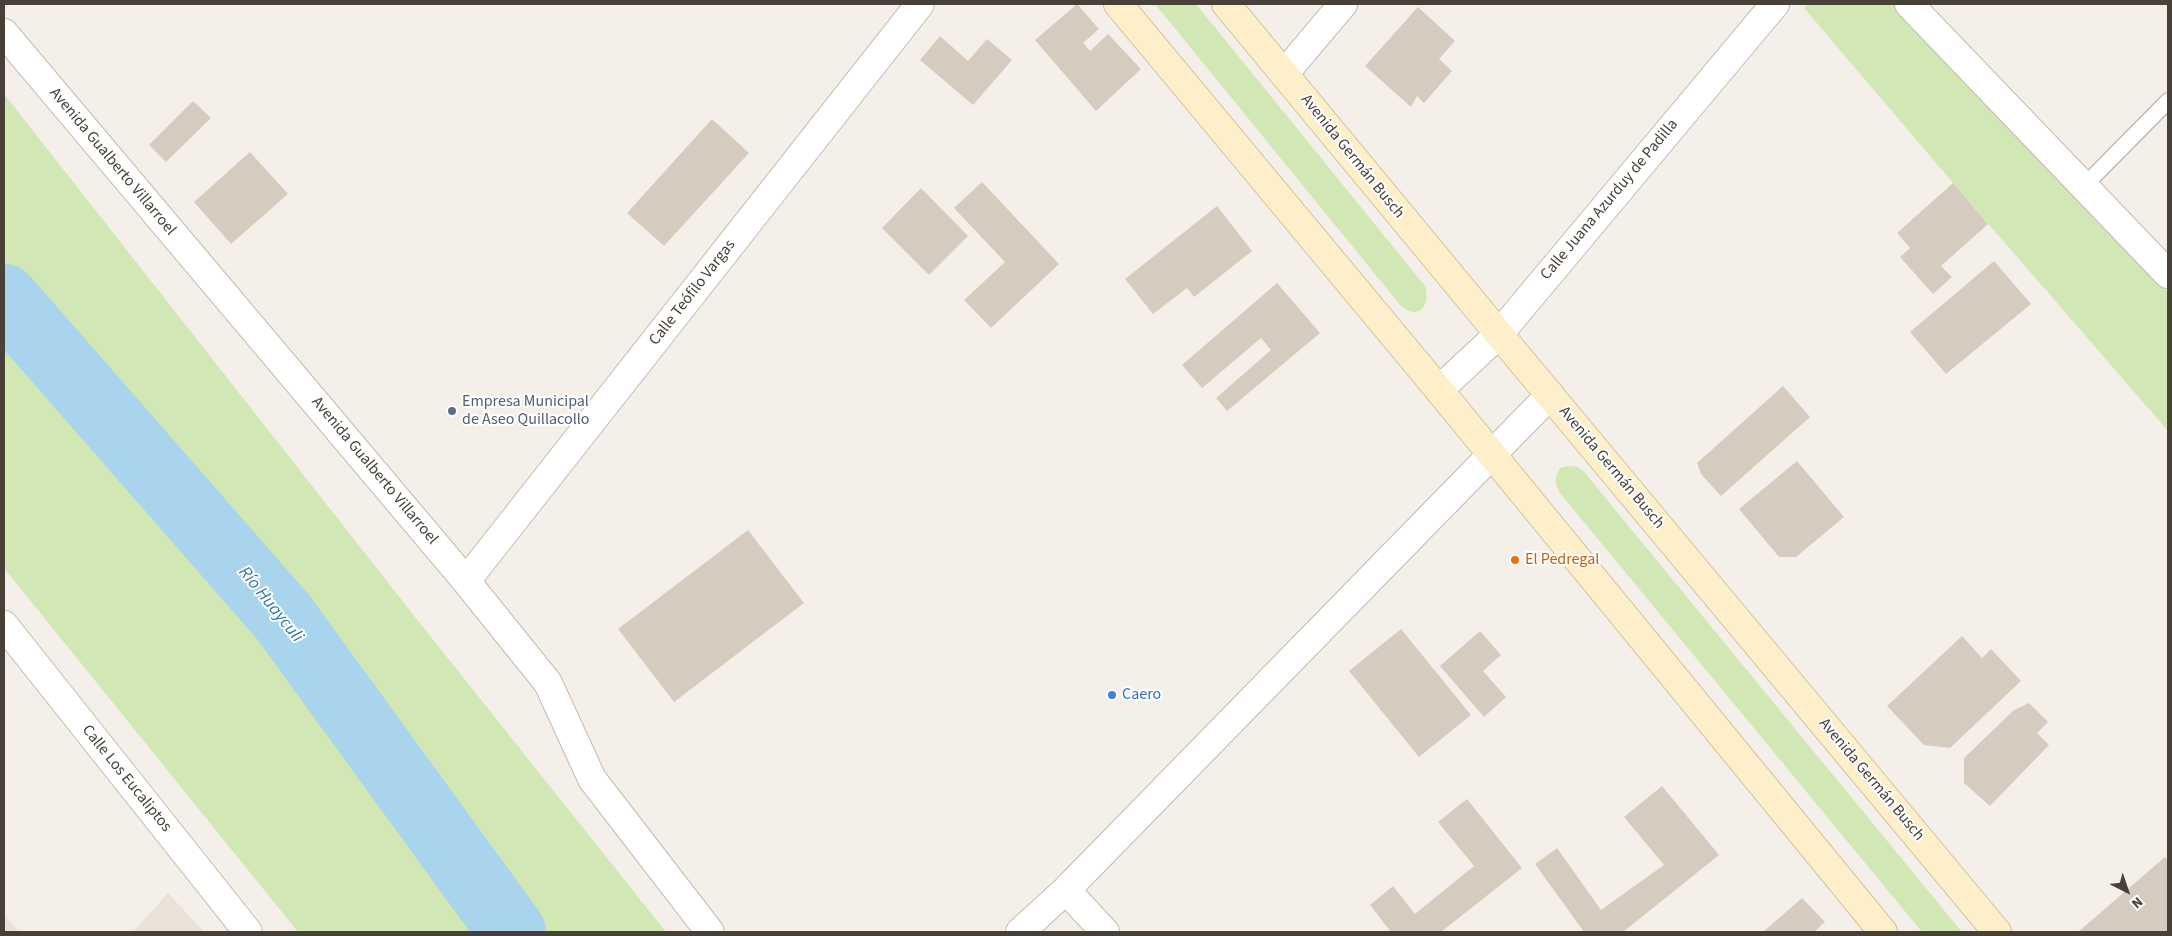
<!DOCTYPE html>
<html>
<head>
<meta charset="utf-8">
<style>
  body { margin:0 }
  #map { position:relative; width:2172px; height:936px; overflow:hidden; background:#f4f0e9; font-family:"Source Sans 3",sans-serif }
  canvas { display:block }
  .frame { position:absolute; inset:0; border:5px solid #484138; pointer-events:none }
  .north { position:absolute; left:2102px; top:866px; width:50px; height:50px; -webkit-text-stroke:4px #fff; paint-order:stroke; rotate:139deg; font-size:14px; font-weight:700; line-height:20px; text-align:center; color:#484138 }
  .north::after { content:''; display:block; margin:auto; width:18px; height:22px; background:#484138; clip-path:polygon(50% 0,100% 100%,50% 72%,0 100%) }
</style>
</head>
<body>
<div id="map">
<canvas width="2172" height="936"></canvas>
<div class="frame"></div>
<div class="north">N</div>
</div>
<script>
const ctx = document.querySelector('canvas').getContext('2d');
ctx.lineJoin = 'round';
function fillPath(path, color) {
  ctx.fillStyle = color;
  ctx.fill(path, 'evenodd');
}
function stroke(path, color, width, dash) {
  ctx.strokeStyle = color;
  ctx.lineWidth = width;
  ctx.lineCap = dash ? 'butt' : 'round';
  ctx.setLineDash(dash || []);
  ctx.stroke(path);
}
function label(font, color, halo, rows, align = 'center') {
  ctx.font = font + ' "Source Sans 3",sans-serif';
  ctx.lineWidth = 4;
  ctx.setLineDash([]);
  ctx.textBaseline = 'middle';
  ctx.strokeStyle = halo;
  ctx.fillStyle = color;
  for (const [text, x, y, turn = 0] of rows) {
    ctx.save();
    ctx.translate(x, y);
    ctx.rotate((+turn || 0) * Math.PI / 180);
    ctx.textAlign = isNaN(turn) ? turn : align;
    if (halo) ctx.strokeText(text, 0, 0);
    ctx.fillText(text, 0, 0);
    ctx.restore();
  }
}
fillPath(new Path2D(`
  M168 893 204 932H133Z
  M4 914 19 932H4Z`), '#e8e2d8');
fillPath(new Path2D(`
  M1155 4H1196L1425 286C1431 305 1419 321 1401 306Z
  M1808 4H1895L2168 292V431L1953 183 1804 8Z
  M4 94 423 627 666 932H298L4 568Z
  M1568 466 1578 467 1585 473 1962 932H1922L1560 493C1555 483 1554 478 1560 468Z`), '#d1e7b4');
stroke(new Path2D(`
  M4 298 283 617 512 932`), '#a8d4ee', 68);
fillPath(new Path2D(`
  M1077 4 1099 29 1083 43 1090 51 1108 34 1141 69 1096 111 1035 40Z
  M1418 7 1455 41 1439 59 1452 71 1424 103 1417 96 1411 107 1365 66Z
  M940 36 968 61 987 39 1012 60 973 105 920 60Z
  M193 101 211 118 166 162 149 145Z
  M712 119 749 153 664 246 627 213Z
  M250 152 288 194 231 244 194 202Z
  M982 182 1059 264 991 328 964 300 1005 262 954 208Z
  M1953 183 1988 224 1941 266 1952 277 1933 294 1900 257 1910 248 1897 233Z
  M921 188 968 236 929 275 882 228Z
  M1217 206 1252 251 1194 297 1187 288 1153 314 1125 279Z
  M1994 261 2031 304 1946 374 1910 332Z
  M1277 283 1320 333 1227 411 1216 398 1271 350 1261 338 1202 388 1182 365Z
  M1783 386 1810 417 1721 496 1701 474 1697 463Z
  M1797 461 1844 517 1796 557H1779L1739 509Z
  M748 530 804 603 674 702 618 629Z
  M1401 629 1471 715 1419 757 1349 671Z
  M1480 631 1501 655 1483 671 1506 697 1484 717 1440 666Z
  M1962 636 1982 658 1991 649 2021 681 1950 748 1924 745 1887 706Z
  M2029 703 2048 722 2037 733 2049 745 1990 806 1964 783V758L2014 710Z
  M1662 786 1719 855 1623 932H1584L1535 864 1557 848 1601 910 1664 865 1624 817Z
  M1467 799 1522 868 1441 932H1391L1370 905 1393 886 1415 914 1474 866 1438 822Z
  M2165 857 2168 861V932H2078Z
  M1802 898 1825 922 1814 932H1763Z`), '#d5ccbf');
const lane = new Path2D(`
  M2084 186 2168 101`);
const street = new Path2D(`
  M1909 4 2168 274
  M4 33 466 581 548 683 592 779 710 932
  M1284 74 1343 4
  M1439 390 1499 334 1775 4
  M466 581 920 4
  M4 625 248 932
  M1066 890 1105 932
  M1020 932 1066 890 1550 395`);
const secondary = new Path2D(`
  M1118 4 1439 390 1883 932
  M1226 4 1499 334 1997 932`);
stroke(lane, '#c2bbaf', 18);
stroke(street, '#c2bbaf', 30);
stroke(secondary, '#d2c29a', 30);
stroke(lane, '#fff', 15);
stroke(street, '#fff', 28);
stroke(secondary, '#fdefca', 28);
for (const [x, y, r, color] of [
  [452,411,5,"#5c6f8a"],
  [1515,560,5,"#e8710a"],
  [1112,695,5,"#3f7fe0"]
]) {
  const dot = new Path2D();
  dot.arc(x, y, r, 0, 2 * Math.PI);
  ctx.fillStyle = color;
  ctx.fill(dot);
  stroke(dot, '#fff', 2);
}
label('16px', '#484138', '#fff', [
  ["Avenida Germán Busch",1352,157,51],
  ["Avenida Gualberto Villarroel",112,162,50],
  ["Calle Juana Azurduy de Padilla",1610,200,-50],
  ["Calle Teófilo Vargas",693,293,-52],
  ["Avenida Germán Busch",1611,468,50],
  ["Avenida Gualberto Villarroel",374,471,50],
  ["Calle Los Eucaliptos",126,779,51],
  ["Avenida Germán Busch",1871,780,50]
]);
label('16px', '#4e5e75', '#fff', [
  ["Empresa Municipal",462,402],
  ["de Aseo Quillacollo",462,420]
], 'left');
label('16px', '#c56008', '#fff', [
  ["El Pedregal",1525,560]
], 'left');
label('16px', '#366cbe', '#fff', [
  ["Caero",1122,695]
], 'left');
label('italic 18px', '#317aa9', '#fff', [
  ["Río Huayculi",270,605,51]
]);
</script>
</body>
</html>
